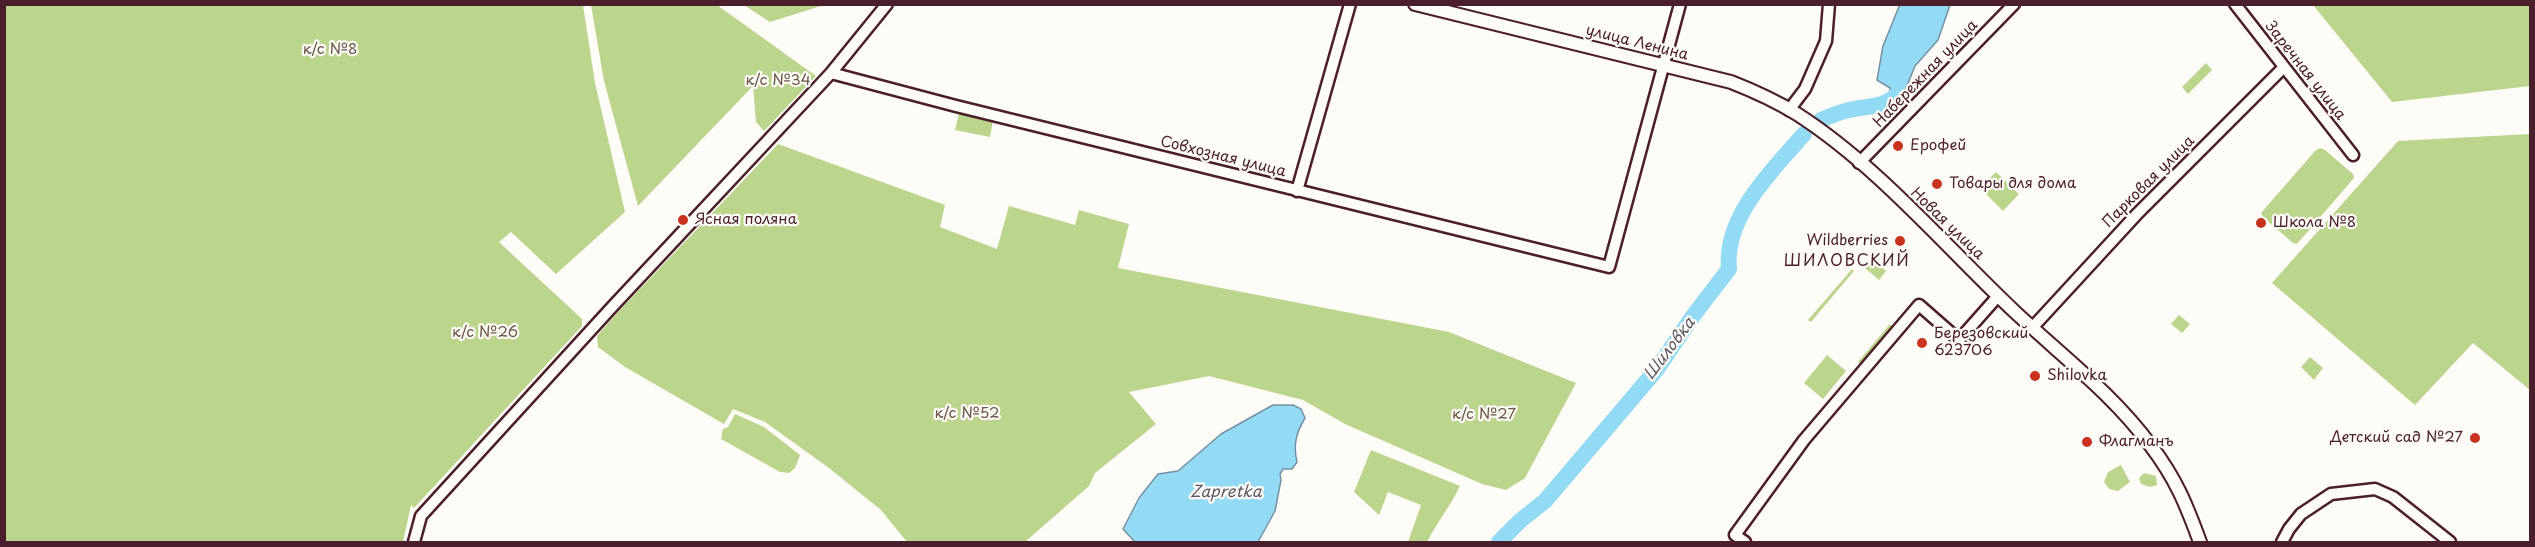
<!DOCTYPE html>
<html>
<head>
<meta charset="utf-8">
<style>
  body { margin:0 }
  #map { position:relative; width:2535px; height:547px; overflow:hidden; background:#fdfcf7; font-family:"Playpen Sans",sans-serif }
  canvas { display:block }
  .frame { position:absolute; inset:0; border:6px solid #4a1f2b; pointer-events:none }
</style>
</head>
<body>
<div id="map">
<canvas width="2535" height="547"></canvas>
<div class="frame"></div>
</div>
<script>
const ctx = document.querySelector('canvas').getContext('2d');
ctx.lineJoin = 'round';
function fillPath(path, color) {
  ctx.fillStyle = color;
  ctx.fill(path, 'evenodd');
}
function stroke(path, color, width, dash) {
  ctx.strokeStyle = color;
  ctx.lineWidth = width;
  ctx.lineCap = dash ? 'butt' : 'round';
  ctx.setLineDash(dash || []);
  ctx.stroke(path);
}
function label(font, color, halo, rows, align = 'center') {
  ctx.font = font + ' "Playpen Sans",sans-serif';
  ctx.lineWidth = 4.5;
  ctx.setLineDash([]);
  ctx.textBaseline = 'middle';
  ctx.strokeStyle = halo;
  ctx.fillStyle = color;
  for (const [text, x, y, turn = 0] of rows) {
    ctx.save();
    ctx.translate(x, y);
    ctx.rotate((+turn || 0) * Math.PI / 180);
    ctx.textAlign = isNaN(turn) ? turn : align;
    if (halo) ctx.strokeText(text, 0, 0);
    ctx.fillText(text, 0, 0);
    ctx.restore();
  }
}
fillPath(new Path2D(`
  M4 5H583L595 83 625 212 556 274 511 232 499 242 582 319V326L414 508 411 505 403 542H5Z
  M591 5H717L816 76 764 131 756 122 753 86 638 206 604 81Z
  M744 5H824L770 22Z
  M2313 5H2530V86L2392 102Z
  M2206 63 2212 70 2188 94 2182 87Z
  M959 113 993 120 990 137 955 130Z
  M2530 134V390L2473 343 2415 405 2272 283 2398 141Z
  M778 144 945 205 940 227 997 249 1009 206 1075 225 1079 210 1129 224 1118 268 1449 332 1576 383 1525 478 1506 490 1482 484 1345 424 1303 400 1209 376 1129 392 1156 424 1095 473 1089 486 1025 542H907L881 510 829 468 765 422 733 409 724 424 625 367 598 347 597 336 619 311Z
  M2320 148 2325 150 2353 174 2354 178 2297 244 2293 243 2263 217 2261 213 2315 151Z
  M1996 172 2019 194 2003 211 1980 188Z
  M1872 260 1886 271 1879 280 1865 268Z
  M1852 269 1854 271 1811 322 1808 320Z
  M2179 315 2190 324 2182 333 2171 324Z
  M1890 324 1893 327 1860 364 1858 362Z
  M1827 355 1846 371 1823 399 1804 383Z
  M2310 357 2323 368 2314 380 2301 367Z
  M735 414 764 427 800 455 795 468 789 473 780 472 721 439 723 429 728 427Z
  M1371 450 1460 486C1450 507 1437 522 1427 542H1408L1421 505 1388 492 1379 515 1354 492Z
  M2121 465 2130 482 2118 491 2109 489 2104 482 2108 472Z
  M2144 473 2156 476 2157 485 2150 487 2141 484 2139 478Z`), '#bbd58c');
const water = new Path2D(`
  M1900 4 1950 5 1938 40 1915 66 1904 93 1887 109 1879 105 1889 97 1890 88 1877 80 1883 46Z
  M1273 405H1293L1301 409 1305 418C1296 433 1293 445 1297 462L1292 469H1283L1280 474 1281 480 1275 511 1258 542H1135L1123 529 1139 498 1158 474 1178 471 1221 434Z`);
fillPath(water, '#93dbf5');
stroke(water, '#7690a4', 1.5);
stroke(new Path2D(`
  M1821 120C1830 116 1840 112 1849 110 1864 106 1885 108 1896 95
  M1499 542 1521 520 1545 501 1657 369 1693 316 1729 269C1724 216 1772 171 1804 134`), '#93dbf5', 16);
const minor = new Path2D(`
  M2235 4 2353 155
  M831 73 956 106 1609 267 1680 4
  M1789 110 1805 89 1826 41 1829 4
  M1859 163 2014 4
  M1297 191 1350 4
  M2032 328 2137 214 2283 68
  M414 542 421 516 613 306 831 73 887 4
  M1745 542 1735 535 1804 440 1919 305 1959 340 1998 296
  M2282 542 2289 529 2301 514 2331 494 2375 489 2393 497 2450 542`);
const tertiary = new Path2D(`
  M1415 4 1731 82C1754 91 1776 101 1797 114 1878 166 1945 246 2015 312 2061 355 2114 395 2151 446 2176 479 2186 504 2200 542`);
stroke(minor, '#4a1f2b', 15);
stroke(tertiary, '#4a1f2b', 16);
stroke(minor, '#fdfcf7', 10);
stroke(tertiary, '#fdfcf7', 12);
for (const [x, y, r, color] of [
  [1898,146,6,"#c8321e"],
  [1937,184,6,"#c8321e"],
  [683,220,6,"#c8321e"],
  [2261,223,6,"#c8321e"],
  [1900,241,6,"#c8321e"],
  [1922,343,6,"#c8321e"],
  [2035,376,6,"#c8321e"],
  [2475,438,6,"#c8321e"],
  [2087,442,6,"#c8321e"]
]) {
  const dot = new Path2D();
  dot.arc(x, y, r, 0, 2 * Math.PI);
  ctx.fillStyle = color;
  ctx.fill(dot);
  stroke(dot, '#fdfcf7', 2);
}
label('15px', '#4a1f2b', '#fdfcf7', [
  ["улица Ленина",1637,43,14],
  ["Заречная улица",2305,71,52],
  ["Набережная улица",1926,74,-46],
  ["Совхозная улица",1223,157,14],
  ["Парковая улица",2149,182,-45],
  ["Новая улица",1947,224,44]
]);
label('15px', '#6c5648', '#fdfcf7', [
  ["к/с №8",330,50],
  ["к/с №34",778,81],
  ["к/с №26",485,333],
  ["к/с №52",967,414],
  ["к/с №27",1484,415]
]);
label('15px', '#4a1f2b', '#fdfcf7', [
  ["Ерофей",1910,146],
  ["Товары для дома",1949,184],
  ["Ясная поляна",695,220],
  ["Школа №8",2273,223],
  ["Wildberries",1888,241,"right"],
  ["Березовский",1934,334],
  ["623706",1934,351],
  ["Shilovka",2047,376],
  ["Детский сад №27",2463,438,"right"],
  ["Флагманъ",2099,442]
], 'left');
ctx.letterSpacing = '1.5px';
label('16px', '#4a1f2b', '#fdfcf7', [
  ["ШИЛОВСКИЙ",1847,262]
]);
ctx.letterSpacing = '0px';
label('italic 16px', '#605768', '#fdfcf7', [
  ["Шиловка",1670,349,-53],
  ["Zapretka",1226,493]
]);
</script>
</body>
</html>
